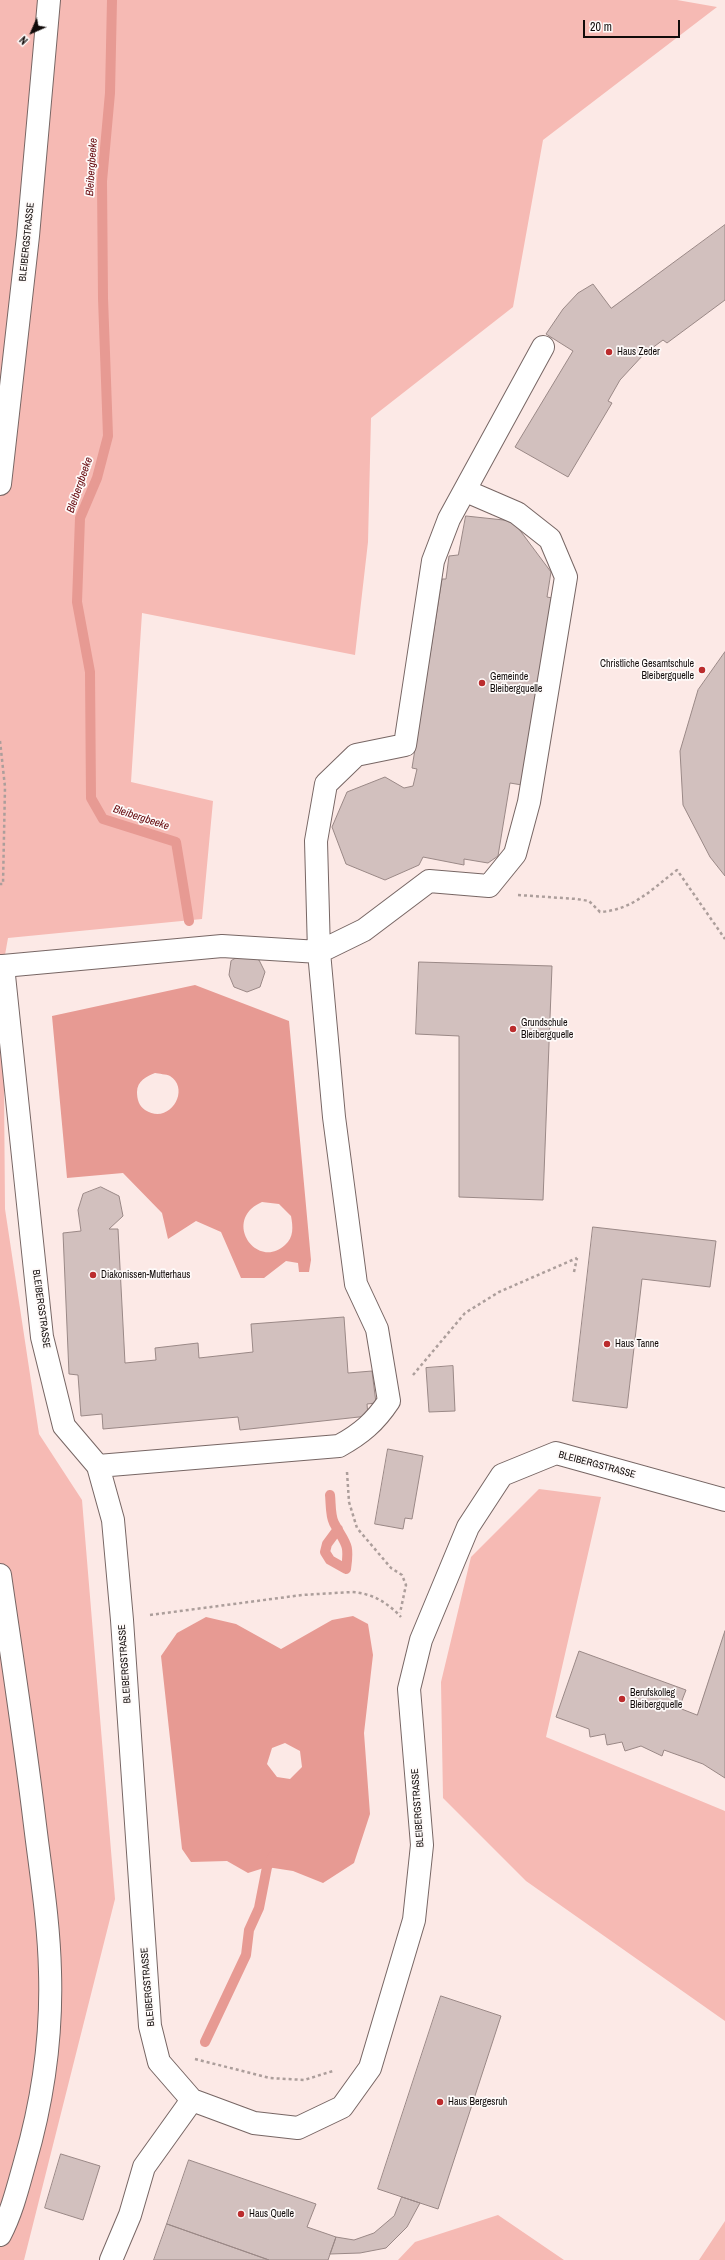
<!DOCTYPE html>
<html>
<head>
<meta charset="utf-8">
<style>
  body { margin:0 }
  #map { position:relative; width:725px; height:2260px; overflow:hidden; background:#fce9e6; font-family:"Archivo Narrow",sans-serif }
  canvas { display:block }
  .north { position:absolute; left:12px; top:12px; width:40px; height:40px; -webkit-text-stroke:3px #fefaf9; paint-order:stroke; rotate:225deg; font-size:11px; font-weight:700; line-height:16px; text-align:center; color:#110b0a }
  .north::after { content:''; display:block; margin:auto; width:14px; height:18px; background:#110b0a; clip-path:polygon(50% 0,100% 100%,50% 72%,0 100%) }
  .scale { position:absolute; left:583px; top:20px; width:97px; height:18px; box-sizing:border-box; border:2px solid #110b0a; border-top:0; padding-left:5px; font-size:12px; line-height:14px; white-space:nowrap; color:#110b0a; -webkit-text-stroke:3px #fefaf9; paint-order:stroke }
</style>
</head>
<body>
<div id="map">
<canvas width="725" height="2260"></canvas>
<div class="north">N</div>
<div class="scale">20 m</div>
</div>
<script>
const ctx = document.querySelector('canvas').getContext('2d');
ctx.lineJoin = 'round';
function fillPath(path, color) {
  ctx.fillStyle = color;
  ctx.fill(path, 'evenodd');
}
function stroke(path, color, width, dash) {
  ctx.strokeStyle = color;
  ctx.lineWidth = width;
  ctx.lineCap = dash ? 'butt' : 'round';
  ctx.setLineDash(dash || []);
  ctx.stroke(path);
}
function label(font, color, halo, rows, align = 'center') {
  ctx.font = font + ' "Archivo Narrow",sans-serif';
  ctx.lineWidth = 3.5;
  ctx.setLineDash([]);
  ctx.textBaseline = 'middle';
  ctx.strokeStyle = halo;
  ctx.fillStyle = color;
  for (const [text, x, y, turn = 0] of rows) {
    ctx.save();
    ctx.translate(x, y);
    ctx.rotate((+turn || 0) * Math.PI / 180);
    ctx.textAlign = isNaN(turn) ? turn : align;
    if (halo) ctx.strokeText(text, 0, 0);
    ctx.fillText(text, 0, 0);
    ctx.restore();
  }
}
fillPath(new Path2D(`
  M0 0H677L717 7 543 140 513 307 371 418 368 542 355 655 142 613 131 782 213 801 202 919 8 938 3 966 5 1209 39 1434 82 1500 115 1899 24 2260H0Z
  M539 1489 601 1497 546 1737 725 1811V2021L526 1881 443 1798 441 1682 471 1557Z
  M498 2215 564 2260H398L415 2242Z
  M725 2221V2260H699Z`), '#f6bab4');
fillPath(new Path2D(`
  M195 985 289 1021 311 1260 309 1272H299L298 1263 286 1261 264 1278H241L221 1232 196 1221 168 1239 162 1213 123 1173 67 1178 52 1016ZM155 1073C159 1074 166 1074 170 1076 191 1089 170 1126 145 1110 139 1106 137 1099 137 1092 137 1081 147 1076 155 1073ZM262 1202 279 1204 291 1216C293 1227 294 1237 285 1245 257 1271 221 1220 262 1202Z
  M353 1616 368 1624 373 1655 364 1733 370 1814 354 1863 323 1883 293 1871 267 1867 248 1873 227 1861 191 1862 182 1849 161 1656 177 1633 206 1617 236 1624 281 1649 332 1620ZM285 1743 300 1751 302 1767 290 1779 277 1777 267 1764 272 1748Z`), '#e79a93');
stroke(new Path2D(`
  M112 0 110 93 102 181 103 298 108 436 97 478 80 518 77 602 90 672 91 798 103 819 176 842 189 921
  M330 1495C331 1503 330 1515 334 1523 345 1544 350 1542 346 1569L330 1560 325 1552 327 1544 338 1529
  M205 2042 246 1955 249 1930 259 1908 267 1867 273 1856`), '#e79a93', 10);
const building = new Path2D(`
  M725 225V300L667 343 663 340 644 354 620 380 608 401 612 403 568 477 515 447 573 351 546 334 563 309 578 293 593 284 611 308Z
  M466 516 513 521 551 572 547 597 552 598 522 785 510 783 498 856 488 863 464 859V865L423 857 419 865 385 880 346 864 332 827 347 792 385 777 404 788 413 786 417 769 412 768 442 579H446L449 556 458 555Z
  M725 652V876L710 857 683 805 680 751 698 690Z
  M244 954 259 960 265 972 260 987 247 992 234 987 229 975 231 961Z
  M419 962 552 966 543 1200 459 1197V1036L416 1034Z
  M101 1187 119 1196 123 1216 109 1229H118L125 1363 156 1360 155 1348 198 1343 199 1358 253 1352 251 1324 344 1317 348 1373 372 1371 376 1403 367 1404 368 1416 240 1430 238 1417 103 1429 102 1414 81 1416 78 1375 69 1374 63 1233 81 1231 78 1210 83 1194Z
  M593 1227 716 1241 710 1287 642 1279 627 1408 573 1401Z
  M453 1366 455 1411 429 1412 426 1368Z
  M388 1449 423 1456 412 1519 405 1518 403 1529 375 1524Z
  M725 1631V1778L703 1764 664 1750 662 1756 641 1746 625 1751 622 1742 607 1745 605 1734 590 1737 589 1729 556 1717 579 1651 686 1690 679 1708 697 1715Z
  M441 1996 501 2016 438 2209 378 2189Z
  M61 2154 100 2166 83 2220 45 2208Z
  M189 2160 316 2204 307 2227 336 2237 328 2260H269L167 2224Z
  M402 2197 420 2203 407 2227 386 2248 360 2253 330 2254 336 2237 354 2240 374 2233 394 2216Z
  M167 2224 269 2260H154Z`);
fillPath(building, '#d2c0be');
stroke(building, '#9a8886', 1);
const minor = new Path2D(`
  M0 484 28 236 49 0
  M466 491 517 513 550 539 566 577 529 802 515 854 489 886 429 881 364 930 319 952 316 841 326 784 356 755 405 745 433 561 449 519 543 347
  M0 966H3L42 1337 64 1426 98 1466 113 1520 122 1620 150 2026 159 2062 192 2100 254 2123 298 2128 342 2107 370 2068 414 1920 422 1845 409 1689 421 1640 468 1527 502 1475 556 1453 725 1500
  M3 966 222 946 319 952 334 1117 356 1284 377 1329 389 1401C375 1422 361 1434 339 1446L98 1466
  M0 1575C12 1658 25 1741 35 1825 41 1874 49 1923 50 1972 52 2037 43 2100 25 2162 18 2187 12 2212 0 2235
  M111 2260 130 2215 144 2167 192 2100`);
stroke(minor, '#776664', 24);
stroke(new Path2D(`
  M0 741 5 787 3 884H0
  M518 895 577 899 589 901 600 912C633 910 652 889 677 870L725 939
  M574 1272 577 1258
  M413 1375 465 1313 499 1292 577 1258
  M347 1472 349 1502 357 1528 391 1568 402 1575 406 1585 400 1613
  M150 1615 302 1595 352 1592C372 1593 388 1603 401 1617
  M195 2059 270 2078 304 2080 333 2071`), '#ac9e9b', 2.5, [3, 3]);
stroke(minor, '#fff', 22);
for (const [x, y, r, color] of [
  [609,352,4,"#bb2c2d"],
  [702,670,4,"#bb2c2d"],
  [482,683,4,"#bb2c2d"],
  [513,1029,4,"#bb2c2d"],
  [93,1275,4,"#bb2c2d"],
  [607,1344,4,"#bb2c2d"],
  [622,1699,4,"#bb2c2d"],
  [440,2102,4,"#bb2c2d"],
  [241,2214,4,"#bb2c2d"]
]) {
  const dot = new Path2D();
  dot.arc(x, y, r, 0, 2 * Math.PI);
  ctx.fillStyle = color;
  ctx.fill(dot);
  stroke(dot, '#fefaf9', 1.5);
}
label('10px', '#110b0a', '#fefaf9', [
  ["BLEIBERGSTRASSE",27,242,-84],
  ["BLEIBERGSTRASSE",41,1309,82],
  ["BLEIBERGSTRASSE",597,1465,15],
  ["BLEIBERGSTRASSE",125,1664,-94],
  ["BLEIBERGSTRASSE",418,1808,-94],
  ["BLEIBERGSTRASSE",148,1987,-95]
]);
label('10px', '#110b0a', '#fefaf9', [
  ["Haus Zeder",617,352],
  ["Christliche Gesamtschule",694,664,"right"],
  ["Bleibergquelle",694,676,"right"],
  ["Gemeinde",490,677],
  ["Bleibergquelle",490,689],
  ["Grundschule",521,1023],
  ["Bleibergquelle",521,1035],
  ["Diakonissen-Mutterhaus",101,1275],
  ["Haus Tanne",615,1344],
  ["Berufskolleg",630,1693],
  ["Bleibergquelle",630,1705],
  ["Haus Bergesruh",448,2102],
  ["Haus Quelle",249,2214]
], 'left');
label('italic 11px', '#65080d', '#fefaf9', [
  ["Bleibergbeeke",92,167,-86],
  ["Bleibergbeeke",80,485,-71],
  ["Bleibergbeeke",141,818,18]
]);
</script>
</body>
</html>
